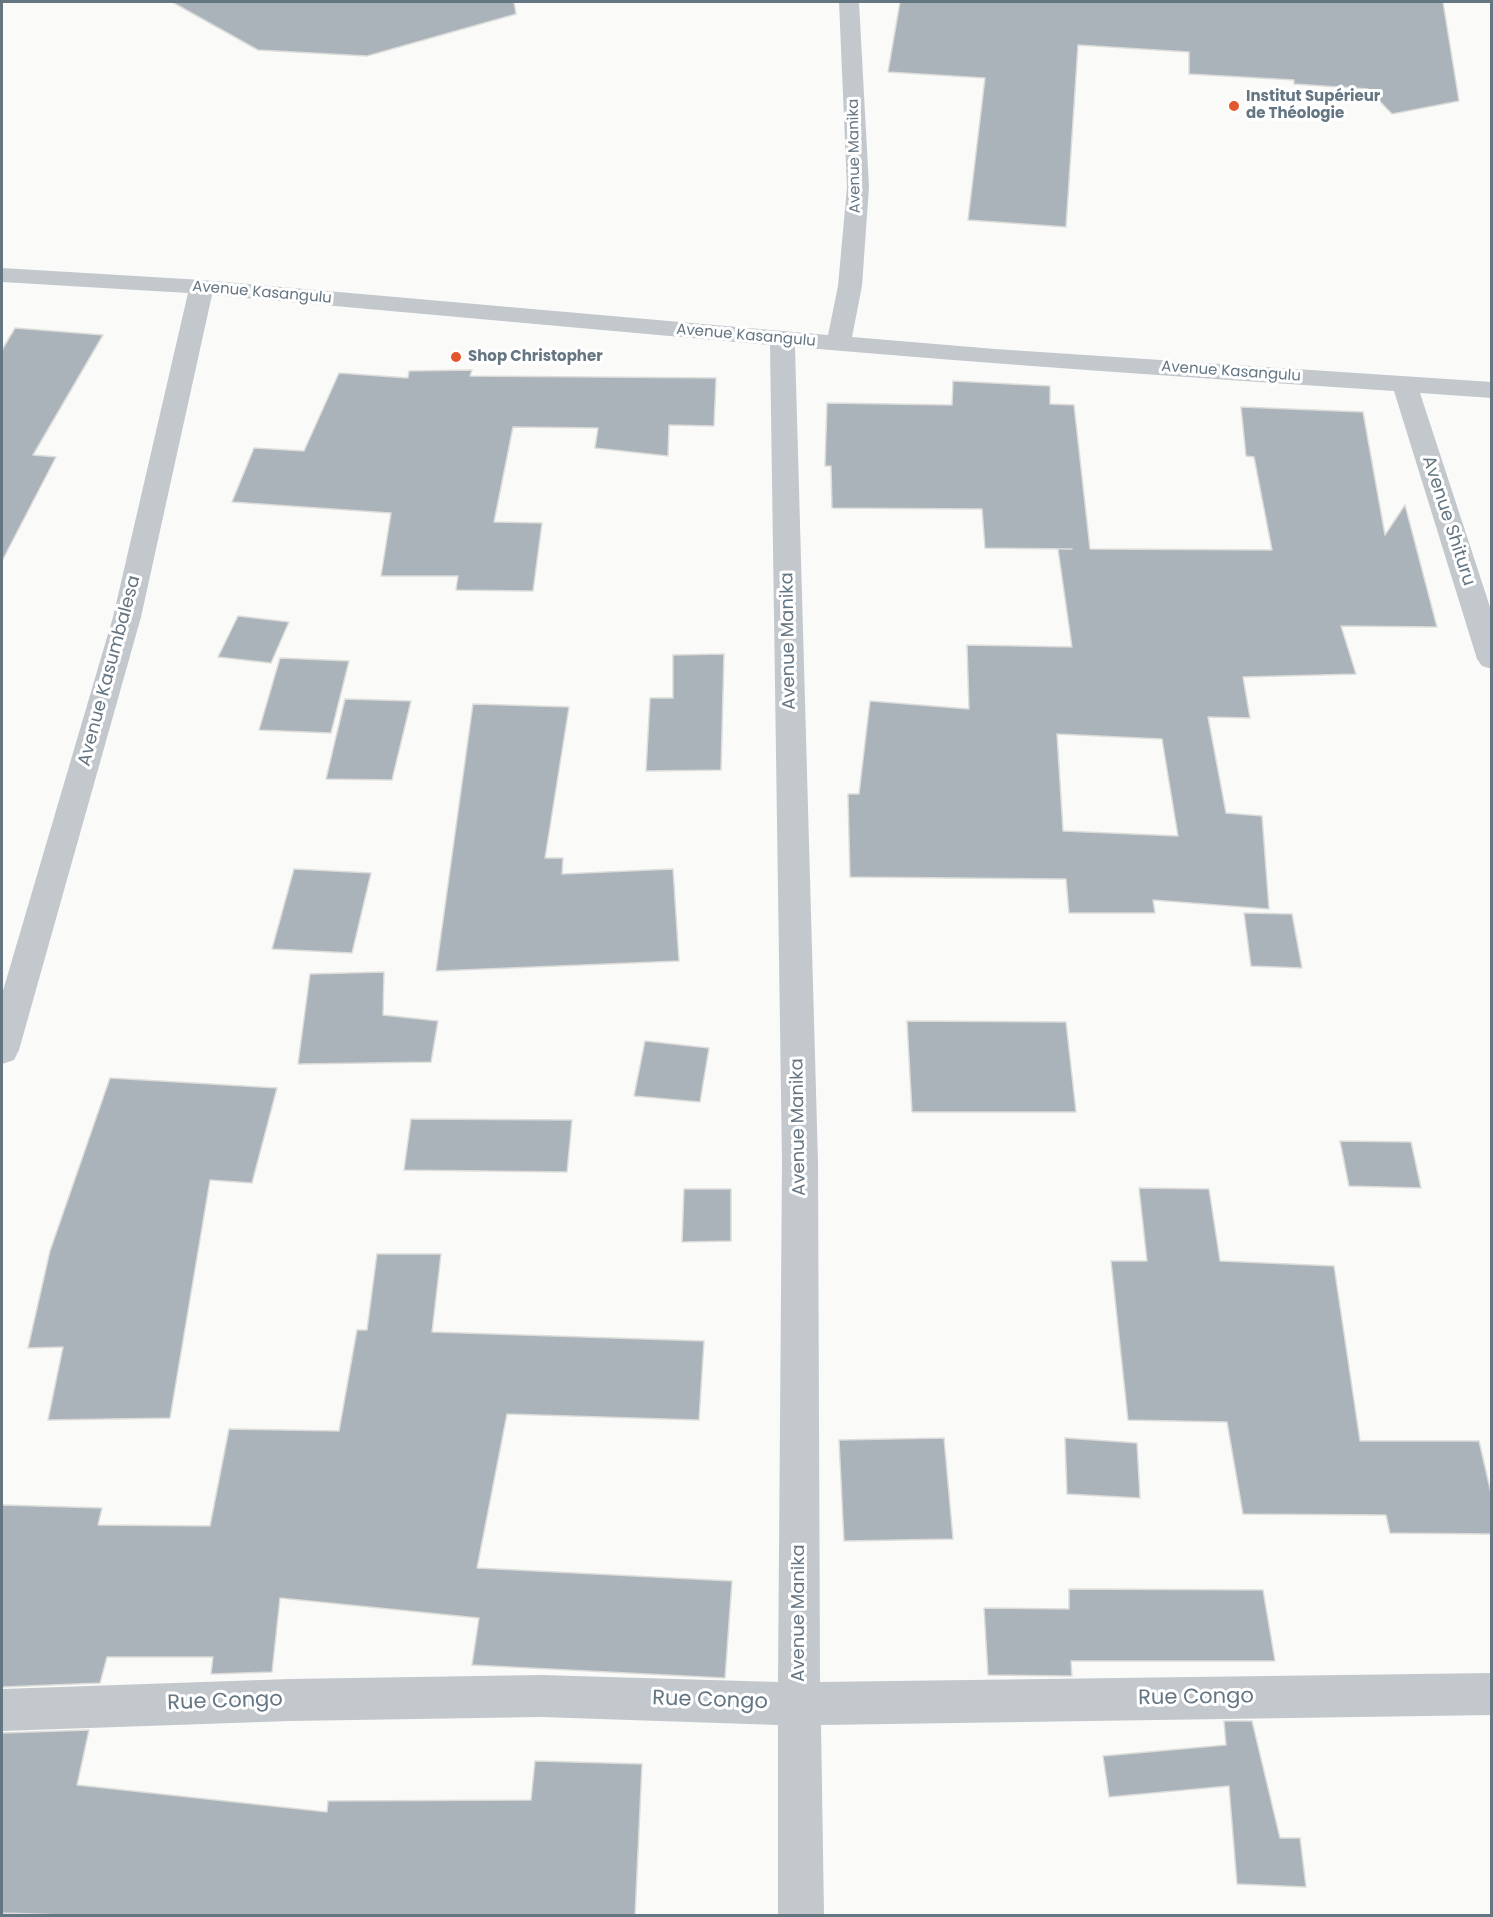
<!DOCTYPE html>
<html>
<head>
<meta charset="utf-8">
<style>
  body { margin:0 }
  #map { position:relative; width:1493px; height:1917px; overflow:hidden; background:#fafaf8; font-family:Poppins,sans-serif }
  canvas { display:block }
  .frame { position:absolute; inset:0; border:3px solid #657683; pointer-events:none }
</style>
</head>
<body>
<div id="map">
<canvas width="1493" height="1917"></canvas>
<div class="frame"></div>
</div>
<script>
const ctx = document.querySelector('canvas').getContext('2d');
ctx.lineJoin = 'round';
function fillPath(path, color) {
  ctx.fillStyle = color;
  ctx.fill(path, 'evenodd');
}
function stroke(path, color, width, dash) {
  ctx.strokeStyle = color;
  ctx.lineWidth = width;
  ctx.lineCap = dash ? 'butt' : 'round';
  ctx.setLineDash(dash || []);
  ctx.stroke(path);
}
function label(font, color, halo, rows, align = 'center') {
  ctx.font = font + ' Poppins,sans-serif';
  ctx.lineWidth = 6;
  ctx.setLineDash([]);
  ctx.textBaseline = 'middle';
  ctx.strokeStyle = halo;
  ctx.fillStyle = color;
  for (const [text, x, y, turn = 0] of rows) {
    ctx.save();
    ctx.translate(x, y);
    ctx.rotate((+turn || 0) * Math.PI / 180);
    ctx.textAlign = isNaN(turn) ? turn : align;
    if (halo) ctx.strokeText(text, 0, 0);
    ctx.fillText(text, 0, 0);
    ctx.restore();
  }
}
const building = new Path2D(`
  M172 2H514L516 14 367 56 258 50Z
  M900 2H1443L1459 101 1392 114 1368 89 1294 84V80L1189 74V52L1078 45 1066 227 968 220 985 78 888 72Z
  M15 328 103 335 33 455 56 457 2 561V350Z
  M472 370 470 376 716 378 714 426 669 425 668 456 595 448 598 428 513 427 494 522 542 523 533 591 456 590 458 576H381L391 513 232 502 254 448 304 451 339 373 408 378 409 371Z
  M953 381 1050 386V404L1074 405 1090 549 1272 550 1254 457 1246 456 1241 407 1363 412 1385 535 1405 505 1437 627 1341 626 1356 674 1243 677 1250 718 1208 717 1226 813 1262 816 1269 909 1153 900 1155 913H1069L1066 879 850 877 848 794H859L870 701 969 709 967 645 1072 647 1058 549H1072L985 548 982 509 832 508 831 466H825L827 403 952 405ZM1057 734 1162 739 1178 836 1063 831Z
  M238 616 289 622 271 663 218 657Z
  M724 654 721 770 646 771 650 698H673V655Z
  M280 658 349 661 331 733 259 730Z
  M345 699 411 701 392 780 326 779Z
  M473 704 569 707 545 858H563L562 874 673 869 679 961 436 971Z
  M294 869 371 873 352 953 272 949Z
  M1244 913 1292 914 1302 968 1251 966Z
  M384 972 383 1015 438 1021 431 1062 298 1064 310 974Z
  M907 1021 1066 1022 1076 1112H912Z
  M645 1041 709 1048 700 1102 634 1096Z
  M110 1078 277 1088 252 1183 210 1180 170 1418 48 1420 63 1347 28 1348 50 1251Z
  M411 1119 572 1120 567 1172 404 1170Z
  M1340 1141 1411 1142 1421 1188 1349 1186Z
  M1139 1188 1209 1189 1220 1261 1334 1266 1360 1441H1479L1491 1493V1534L1390 1533 1386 1515 1243 1514 1227 1422 1128 1420 1111 1261H1147Z
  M684 1189H731V1241L682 1242Z
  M377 1254H441L432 1332 704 1341 699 1420 507 1414 477 1568 732 1581 725 1678 472 1665 479 1618 280 1598 272 1672 211 1674 213 1657H107L100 1683 2 1687V1505L102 1508 98 1525 210 1526 229 1429 339 1431 357 1330H367Z
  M944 1438 953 1539 844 1541 839 1440Z
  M1065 1438 1137 1443 1140 1498 1067 1494Z
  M1069 1589 1263 1590 1275 1661H1071L1072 1676 988 1675 984 1608 1069 1609Z
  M1224 1721H1252L1280 1838H1300L1306 1887 1237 1884 1229 1786 1109 1797 1103 1756 1226 1745Z
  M89 1730 77 1785 327 1812 328 1801 531 1800 535 1761 642 1764 635 1916H95L2 1913V1733Z`);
fillPath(building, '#aab3b9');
stroke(building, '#dcdcda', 1.5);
fillPath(new Path2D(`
  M839 2H859L869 187 862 286 852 337 995 349 1492 382V398L1420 393 1492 613V669L1482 666 1477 659 1394 391C1194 378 993 364 795 347L818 1162 820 1682 1492 1673V1715L821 1725 824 1916H778V1725L541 1717 290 1721 2 1731V1689L290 1679 541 1675 778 1682 782 1162 770 345 212 295 141 617 19 1050 14 1060 2 1064V994L113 617 188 293 2 282V268L202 280 828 335 838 286 847 187Z`), '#c3c8cc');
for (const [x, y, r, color] of [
  [1234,106,6,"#e4572e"],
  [456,357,6,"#e4572e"]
]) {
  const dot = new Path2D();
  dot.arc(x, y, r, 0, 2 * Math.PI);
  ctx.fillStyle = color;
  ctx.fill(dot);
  stroke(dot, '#fff', 2);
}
label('bold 15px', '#657683', '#fff', [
  ["Institut Supérieur",1246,97],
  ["de Théologie",1246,114],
  ["Shop Christopher",468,357]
], 'left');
label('15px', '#657683', '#fff', [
  ["Avenue Manika",855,156,-91],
  ["Avenue Kasangulu",262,293,5],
  ["Avenue Kasangulu",746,336,5],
  ["Avenue Kasangulu",1231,372,4]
]);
label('18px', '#657683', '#fff', [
  ["Avenue Shituru",1448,521,72],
  ["Avenue Manika",789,641,-91],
  ["Avenue Kasumbalesa",110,671,-75],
  ["Avenue Manika",799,1127,-91],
  ["Avenue Manika",799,1613,-90]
]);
label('21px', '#657683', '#fff', [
  ["Rue Congo",1196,1698,-1],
  ["Rue Congo",710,1701,2],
  ["Rue Congo",225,1702,-2]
]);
</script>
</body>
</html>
